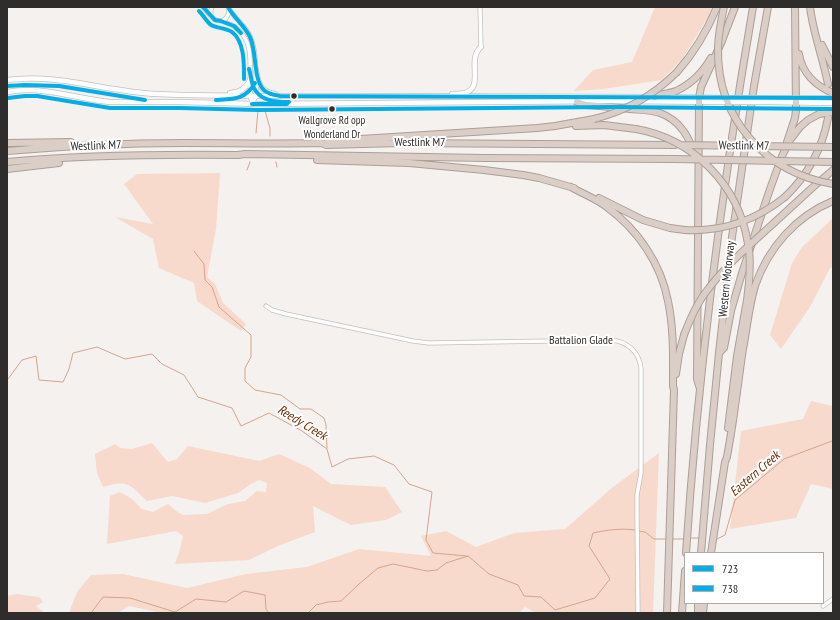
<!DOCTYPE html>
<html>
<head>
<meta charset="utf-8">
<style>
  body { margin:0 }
  #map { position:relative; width:840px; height:620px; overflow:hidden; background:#f4f1ef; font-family:"PT Sans Narrow",sans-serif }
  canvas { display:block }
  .frame { position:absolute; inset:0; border:8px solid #2f2d2c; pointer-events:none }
  .legend { position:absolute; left:684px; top:552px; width:140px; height:52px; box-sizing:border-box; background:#fff; border:1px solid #acabab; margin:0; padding:5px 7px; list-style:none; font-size:12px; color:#2f2d2c }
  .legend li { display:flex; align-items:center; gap:8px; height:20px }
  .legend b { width:20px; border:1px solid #acabab }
</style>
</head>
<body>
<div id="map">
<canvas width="840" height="620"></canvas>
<div class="frame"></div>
<ul class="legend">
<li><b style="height:5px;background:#02aee5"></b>723</li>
<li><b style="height:5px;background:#02aee5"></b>738</li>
</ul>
</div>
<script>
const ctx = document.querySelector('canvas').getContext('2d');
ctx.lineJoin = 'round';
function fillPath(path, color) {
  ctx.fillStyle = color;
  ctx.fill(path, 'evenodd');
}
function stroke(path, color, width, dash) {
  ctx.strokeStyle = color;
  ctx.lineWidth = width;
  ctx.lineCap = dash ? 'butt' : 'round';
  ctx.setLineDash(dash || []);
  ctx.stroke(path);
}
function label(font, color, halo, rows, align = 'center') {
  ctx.font = font + ' "PT Sans Narrow",sans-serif';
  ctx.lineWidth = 4;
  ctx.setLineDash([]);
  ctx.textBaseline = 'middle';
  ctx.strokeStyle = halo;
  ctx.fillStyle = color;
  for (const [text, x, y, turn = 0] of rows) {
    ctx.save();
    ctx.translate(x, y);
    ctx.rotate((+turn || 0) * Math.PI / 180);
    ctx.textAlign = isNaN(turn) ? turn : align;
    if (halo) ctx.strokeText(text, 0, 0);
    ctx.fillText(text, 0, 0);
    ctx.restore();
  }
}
fillPath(new Path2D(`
  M655 7H712L708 17 683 58 662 80 603 89 574 91 593 70 632 62Z
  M220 173 216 229 207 277 215 284 223 303 246 324 241 331 197 301 194 283 159 268 153 239 115 217 153 224 124 184 137 174Z
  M833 218V267L830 268 810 307 781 349 770 335 792 263 802 247Z
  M811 401 833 406V489L811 484 796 518 730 529 741 431 803 419Z
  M152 443 168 462 177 459 188 446 259 461 279 454 310 468 331 484 385 487 402 512 386 520 351 525 313 506 315 532 280 545 249 560 175 564 180 549 183 536 176 531 107 544 110 496 120 492 132 499 142 509 153 512 168 504 176 511 183 515 207 514 228 504 245 501 257 491 266 492 267 483 259 480 251 484 238 493 205 503 172 496 147 501C130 485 128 479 103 487L97 473 95 454 115 444 120 448 132 449Z
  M659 453 653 612 649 613H536L525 607 519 613H162L129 606 118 613H69L77 592 91 575 123 574 187 588 246 574 307 567 359 549 431 556 421 536 446 531 476 547 514 533 565 529 613 487Z
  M16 594 39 597 43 602 36 606 45 613H7V596Z`), '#f7dacc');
stroke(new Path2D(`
  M265 111 270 128V136
  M256 133 258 110
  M276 162 277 167
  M247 170 250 162
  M194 251 204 264 205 280 212 287 219 307 251 335V357L245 368V381L255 390 281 395 300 409H311L324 418 326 425 327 448
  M7 379H8L22 360 36 356 39 380 63 382 69 369 73 353 97 347 125 359 152 354 162 364 184 375 198 397 232 408 241 426 269 413 302 431 327 449 332 467 348 459 374 456 394 465 409 484 432 492 426 540 433 553 467 556
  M638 531 645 532 654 539H667
  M690 538H701
  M672 539H685
  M716 539H717L725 535 735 500 784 459 832 441H833
  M91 613 103 597 130 598 175 612 196 599 226 602 244 591 265 595 266 609 269 613
  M308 613 316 605 328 602 341 601 359 584 378 568 393 564 427 571 437 570 446 563 468 556 489 574 518 585 524 596 541 597 555 610 595 598 610 579 589 546 593 533C607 530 621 528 635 530`), '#d4a48c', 1);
const street = new Path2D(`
  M203 7 211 16
  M212 7C205 25 233 26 228 7
  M480 7 481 47
  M229 9C235 18 244 25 249 34 255 45 255 58 256 70
  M221 21C226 23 231 24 235 27 260 44 245 80 252 104
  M252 104 256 96V76
  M266 306 272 310 286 314 413 341 429 343 612 340C628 342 639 352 641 368V473L637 495V516L638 613
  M823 606 833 599`);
const secondary = new Path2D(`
  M255 67C259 82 257 90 275 94
  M7 80C58 73 106 92 157 94 225 97 294 96 362 96 456 96 550 97 645 97
  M7 92C19 90 30 89 42 91 65 93 87 100 110 102H180L258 104 612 101 724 102
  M230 93C240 93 246 88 250 80
  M452 94C456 94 461 94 465 93 485 87 466 59 481 47
  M656 97 724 98
  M769 98H833
  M769 102 833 103`);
const highway = new Path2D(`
  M810 7C813 33 823 58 828 84
  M822 45 833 67
  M799 54C802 73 816 86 833 93
  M677 72C694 53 707 31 717 7
  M655 97C661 93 669 94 676 91 691 84 703 72 711 58
  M577 102 586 105C601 106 615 107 630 109 640 110 651 110 660 113 680 120 691 139 695 158
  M576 126 604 125 636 129
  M328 141 537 128 555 126 594 119
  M787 142 795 118 796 110 795 7
  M7 143 71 142 77 146
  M7 151C65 146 124 143 183 143 229 143 276 144 322 143L326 145 401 143 675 145
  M317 160 409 163 484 170 523 175 539 178 574 188
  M7 162C84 155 161 154 238 155L245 154 485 158 675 159
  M7 169 59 163
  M571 187C583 194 597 199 608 208 638 230 661 264 668 301 674 329 673 358 673 386L674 390 667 613
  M785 197C808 175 822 150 828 118
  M599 198 643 220 670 228 685 230
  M775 222 812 188 833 170
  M719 353 724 348 731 311 742 273 770 189 782 156 790 140 800 127 808 120 819 114 833 112
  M676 374 679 354 684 335
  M699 386 697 379 699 98 701 87 722 41 723 38 735 7
  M728 428 737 356 747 300 749 283
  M686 553C698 370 722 188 753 7
  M701 553 710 445 719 353 732 237 754 86 768 7
  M711 553 725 462 727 457C730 440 733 423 735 406 738 387 740 368 743 349 747 328 749 306 755 286 768 248 796 216 833 201
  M682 613 685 571
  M698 613V603
  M703 613 704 603`);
stroke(street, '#c2c1bf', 5);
stroke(secondary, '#c2c1bf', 6);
stroke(highway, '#ad9f97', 8);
stroke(street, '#fdfdfd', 3.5);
stroke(secondary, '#fdfdfd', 4.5);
stroke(highway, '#dacec7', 6);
const secondaryBridge = new Path2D(`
  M724 98H769
  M724 102H769`);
const highwayBridge = new Path2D(`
  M724 7C721 21 718 35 718 49 717 119 766 173 833 184
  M594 119C626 111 653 96 677 72
  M636 129C694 139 739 186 748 244 751 257 750 270 749 283
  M680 145 833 147
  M675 159 833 162
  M685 230C723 232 755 221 785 197
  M684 335C690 319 698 301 709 288 728 263 752 243 775 222`);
stroke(secondaryBridge, '#c2c1bf', 6, []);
stroke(highwayBridge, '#ad9f97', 8, []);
stroke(secondaryBridge, '#fdfdfd', 4.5);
stroke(highwayBridge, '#dacec7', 6);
stroke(new Path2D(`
  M203 7 215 20 221 21 234 26 241 33
  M228 7C234 18 245 26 250 37 257 51 253 78 263 89 267 94 274 95 280 96L833 98
  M252 104H287`), '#02aee5', 4);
stroke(new Path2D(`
  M199 11C203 15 207 22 211 25 216 28 226 28 232 32 245 42 244 65 244 79
  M249 69C251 75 251 82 254 88 260 101 276 102 289 102
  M7 86 25 85 59 86 145 100
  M8 98 25 96H37L110 108H180L258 110 612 107 833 109
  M216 100C234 99 245 100 255 83`), '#02aee5', 4);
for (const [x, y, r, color] of [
  [294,96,3.5,"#2f2d2c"],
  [332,109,3.5,"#2f2d2c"]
]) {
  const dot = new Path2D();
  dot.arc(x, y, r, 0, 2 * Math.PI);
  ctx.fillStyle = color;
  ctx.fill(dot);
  stroke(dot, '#fff', 1.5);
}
label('11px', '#2f2d2c', '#fff', [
  ["Wallgrove Rd opp",332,121],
  ["Wonderland Dr",332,135]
]);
label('12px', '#2f2d2c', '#fff', [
  ["Westlink M7",420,143],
  ["Westlink M7",96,146,-2],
  ["Westlink M7",744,146,1],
  ["Western Motorway",727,279,-84],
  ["Battalion Glade",581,341]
]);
label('italic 13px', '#6d2e05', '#fff', [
  ["Reedy Creek",302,423,31],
  ["Eastern Creek",755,474,-41]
]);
</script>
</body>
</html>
